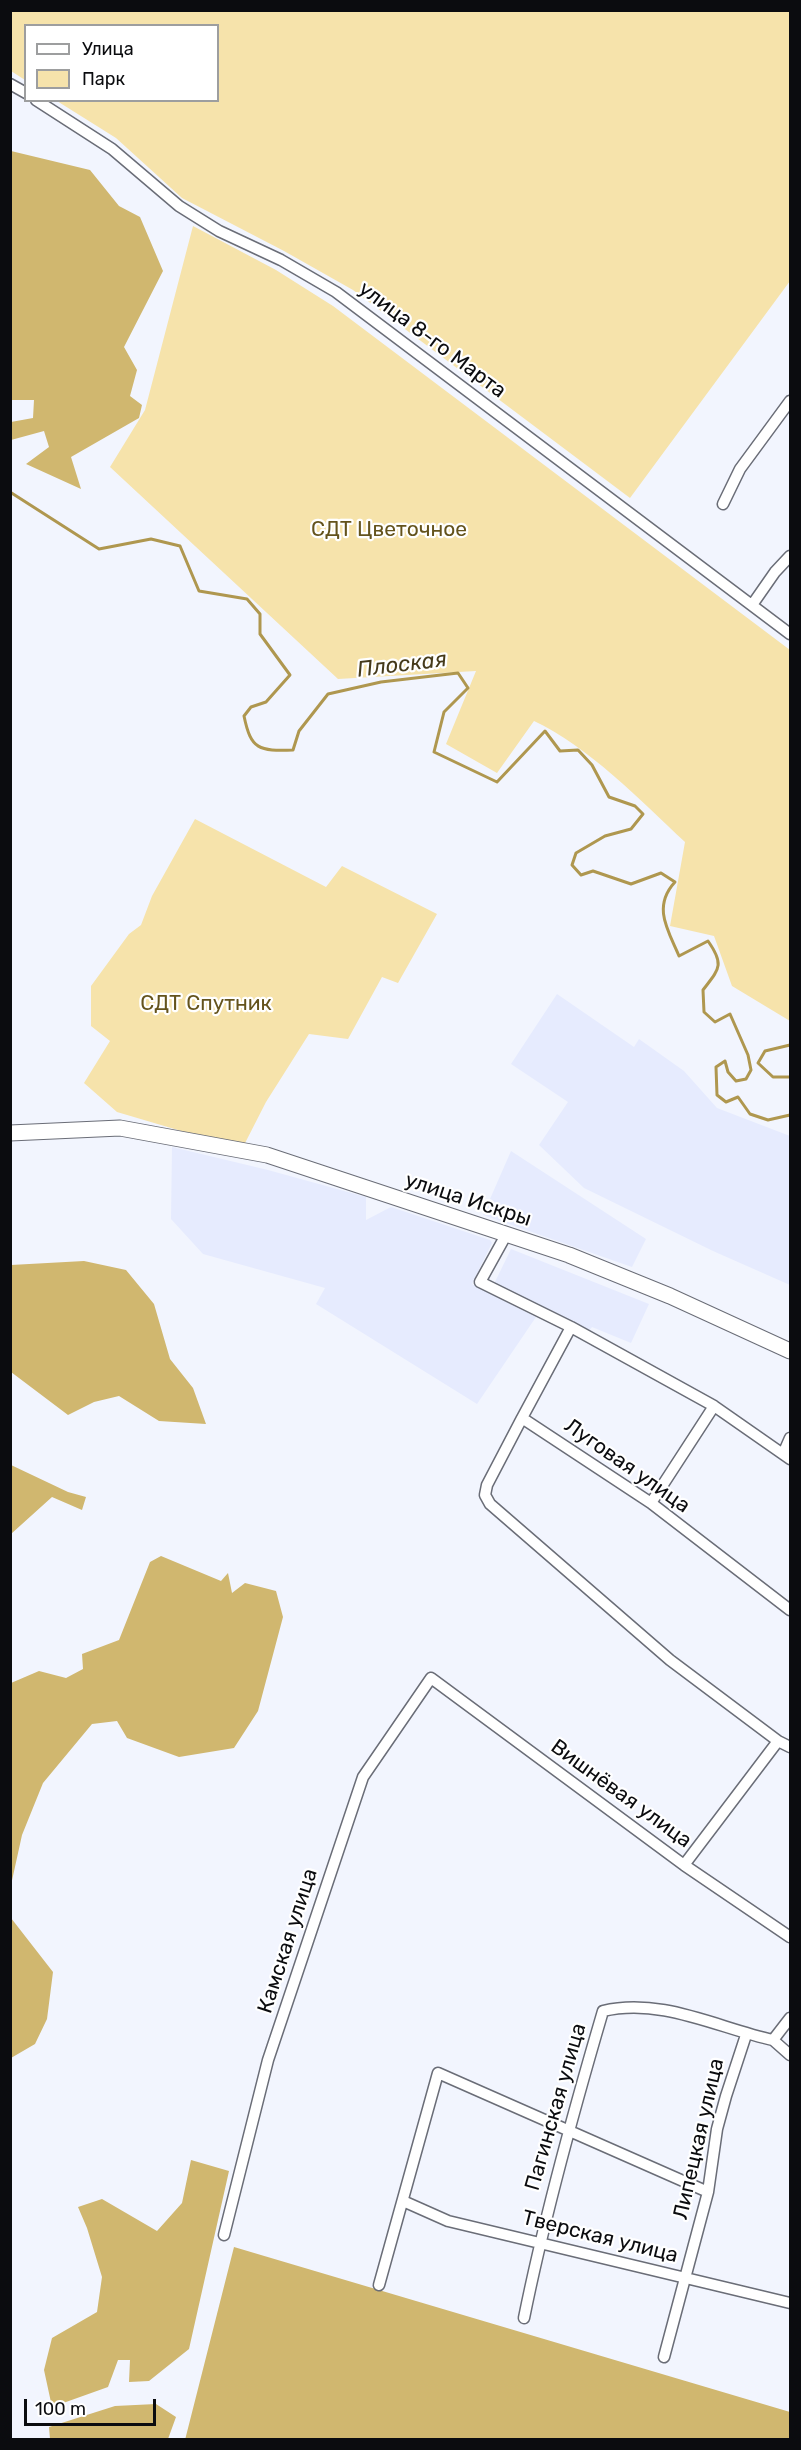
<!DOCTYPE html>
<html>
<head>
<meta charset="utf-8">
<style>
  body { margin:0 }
  #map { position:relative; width:801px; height:2450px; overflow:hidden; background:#f2f5fe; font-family:Rubik,sans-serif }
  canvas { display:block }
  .frame { position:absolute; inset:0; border:12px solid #0b0c0f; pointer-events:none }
  .legend { position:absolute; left:24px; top:24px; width:195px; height:78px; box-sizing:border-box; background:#fff; border:2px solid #9d9e9f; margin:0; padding:8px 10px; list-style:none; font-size:18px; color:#0b0c0f }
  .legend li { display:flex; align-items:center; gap:12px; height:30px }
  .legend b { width:30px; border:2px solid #9d9e9f }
  .scale { position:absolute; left:24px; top:2399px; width:132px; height:27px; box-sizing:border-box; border:3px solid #0b0c0f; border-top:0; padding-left:8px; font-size:18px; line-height:21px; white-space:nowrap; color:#0b0c0f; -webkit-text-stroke:4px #fff; paint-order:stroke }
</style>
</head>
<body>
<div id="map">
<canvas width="801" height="2450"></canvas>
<div class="frame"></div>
<ul class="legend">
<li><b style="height:8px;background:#fff"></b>Улица</li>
<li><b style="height:16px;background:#f6e3ab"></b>Парк</li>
</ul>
<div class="scale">100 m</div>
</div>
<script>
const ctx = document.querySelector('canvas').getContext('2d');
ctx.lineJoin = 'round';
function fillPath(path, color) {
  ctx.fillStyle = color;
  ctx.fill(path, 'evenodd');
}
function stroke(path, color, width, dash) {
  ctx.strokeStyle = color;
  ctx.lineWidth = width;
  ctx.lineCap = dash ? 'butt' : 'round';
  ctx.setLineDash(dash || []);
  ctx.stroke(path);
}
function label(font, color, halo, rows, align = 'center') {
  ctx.font = font + ' Rubik,sans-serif';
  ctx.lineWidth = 4.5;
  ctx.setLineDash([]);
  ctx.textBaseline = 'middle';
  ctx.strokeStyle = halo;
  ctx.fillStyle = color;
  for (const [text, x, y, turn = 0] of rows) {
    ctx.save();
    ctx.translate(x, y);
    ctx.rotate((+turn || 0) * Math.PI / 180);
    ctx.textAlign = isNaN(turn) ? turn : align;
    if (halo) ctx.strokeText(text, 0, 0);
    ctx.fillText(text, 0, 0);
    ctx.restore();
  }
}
fillPath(new Path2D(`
  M557 994 634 1047 639 1039 684 1071 717 1108 790 1136V1285L713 1251 584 1188 539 1145 568 1102 511 1064Z
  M172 1147 268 1170 366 1197V1220L391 1207 490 1240 492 1243 472 1284 536 1317 477 1404 316 1304 325 1288 203 1254 171 1219Z
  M511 1151 646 1239 632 1267 483 1215Z
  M511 1249 649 1304 631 1343 592 1327 589 1331 493 1286Z`), '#e6ebfe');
fillPath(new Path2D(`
  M10 11H790V281L630 498 353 290 284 251 182 198 116 138 57 101 218 100V26H26L25 80 11 71Z
  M193 226 276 270 333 306 790 650V1021L732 986 714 936 670 926 685 842C641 801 588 746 534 721L497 773 446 744 476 671 338 679 110 467 145 410Z
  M195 819 326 887 342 866 437 914 398 983 382 977 348 1039 309 1034 266 1102 242 1149 117 1112 84 1083 110 1041 91 1026V986L129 934 141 925 152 896Z`), '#f6e3ab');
fillPath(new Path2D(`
  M11 151 90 170 119 206 140 217 163 271 124 347 137 370 130 396 142 405 139 418 71 457 81 489 26 464 49 447 44 431 11 440V422L33 418 34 400H11Z
  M84 1261 126 1270 154 1304 170 1359 193 1388 206 1424 159 1421 119 1396 94 1402 68 1415 11 1372V1265Z
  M11 1465 68 1492 86 1497 82 1510 52 1497 11 1534Z
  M161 1556 221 1581 228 1573 232 1593 245 1583 276 1591 283 1617 258 1711 234 1748 179 1757 127 1738 117 1721 92 1724 43 1783 22 1835 11 1885V1683L39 1671 66 1678 83 1669 82 1654 119 1640 150 1562Z
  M10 1902 11 1918 53 1972 47 2019 35 2044 11 2058Z
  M191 2160 229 2171 189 2349 149 2381 129 2382 130 2360H118L108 2387 52 2407 44 2370 52 2338 97 2312 102 2277 87 2228 78 2207 102 2199 157 2231 182 2203Z
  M234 2247 790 2412V2440H185Z
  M156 2404 176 2417 168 2439H50L49 2427 115 2406Z`), '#d0b76f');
stroke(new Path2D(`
  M10 492 99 549 151 539 180 546 199 591 247 599 260 614V634L290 675 266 702 251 707 244 716C251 750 259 751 293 750L299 731 328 694 381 682 458 673 468 688 444 712 434 752 497 782 545 731 560 751 578 750 592 765 609 797 635 806 643 814 631 829 605 836 576 853 572 865 581 875 593 871 631 884 661 873 675 882C652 907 668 930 679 956L708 941C725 965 719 969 703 990L704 1012 715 1022 730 1014 748 1055 751 1070 746 1079 736 1081 728 1072 725 1061 716 1067 717 1095 726 1102 738 1097 750 1114 768 1120 790 1115
  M790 1045 765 1051 758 1063 773 1077H790`), '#af974f', 3);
const street = new Path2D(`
  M10 84 26 93
  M36 100 112 149 179 206 219 231 281 260 336 292 790 634
  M723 504 740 469 790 401
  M752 605 775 572 790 556
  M506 1235 480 1282 571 1327 714 1406 790 1459
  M571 1327 522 1418 651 1503 790 1610
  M522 1418 487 1485 485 1495 490 1504 670 1660 778 1741 790 1747
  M783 1454 790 1438
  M651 1503 714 1406
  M684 1865 778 1741
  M773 2040 790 2055
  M403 2201 448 2221 790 2303
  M224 2235 268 2060 363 1777 431 1678 684 1865 790 1937
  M379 2285 438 2073 708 2192
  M524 2318C545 2214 573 2113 603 2011 661 1997 718 2028 773 2040L790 2018
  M664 2357 708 2192 717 2129 726 2096 746 2035`);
const secondary = new Path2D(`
  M10 1133 120 1128 267 1155 569 1255 670 1296 790 1351`);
stroke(street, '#6a6d77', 13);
stroke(secondary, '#6a6d77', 17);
stroke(street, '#fff', 10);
stroke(secondary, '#fff', 15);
label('21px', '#0b0c0f', '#fff', [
  ["улица 8-го Марта",432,340,37],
  ["улица Искры",468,1200,18],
  ["Луговая улица",627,1466,35],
  ["Вишнёвая улица",621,1794,36],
  ["Камская улица",288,1941,-72],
  ["Пагинская улица",556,2107,-74],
  ["Липецкая улица",699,2139,-77],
  ["Тверская улица",600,2237,14]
]);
label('21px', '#64531c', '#fff', [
  ["СДТ Цветочное",389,530],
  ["СДТ Спутник",206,1004]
]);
label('italic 22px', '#453a1a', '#fff', [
  ["Плоская",402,665,-7]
]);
</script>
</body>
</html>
